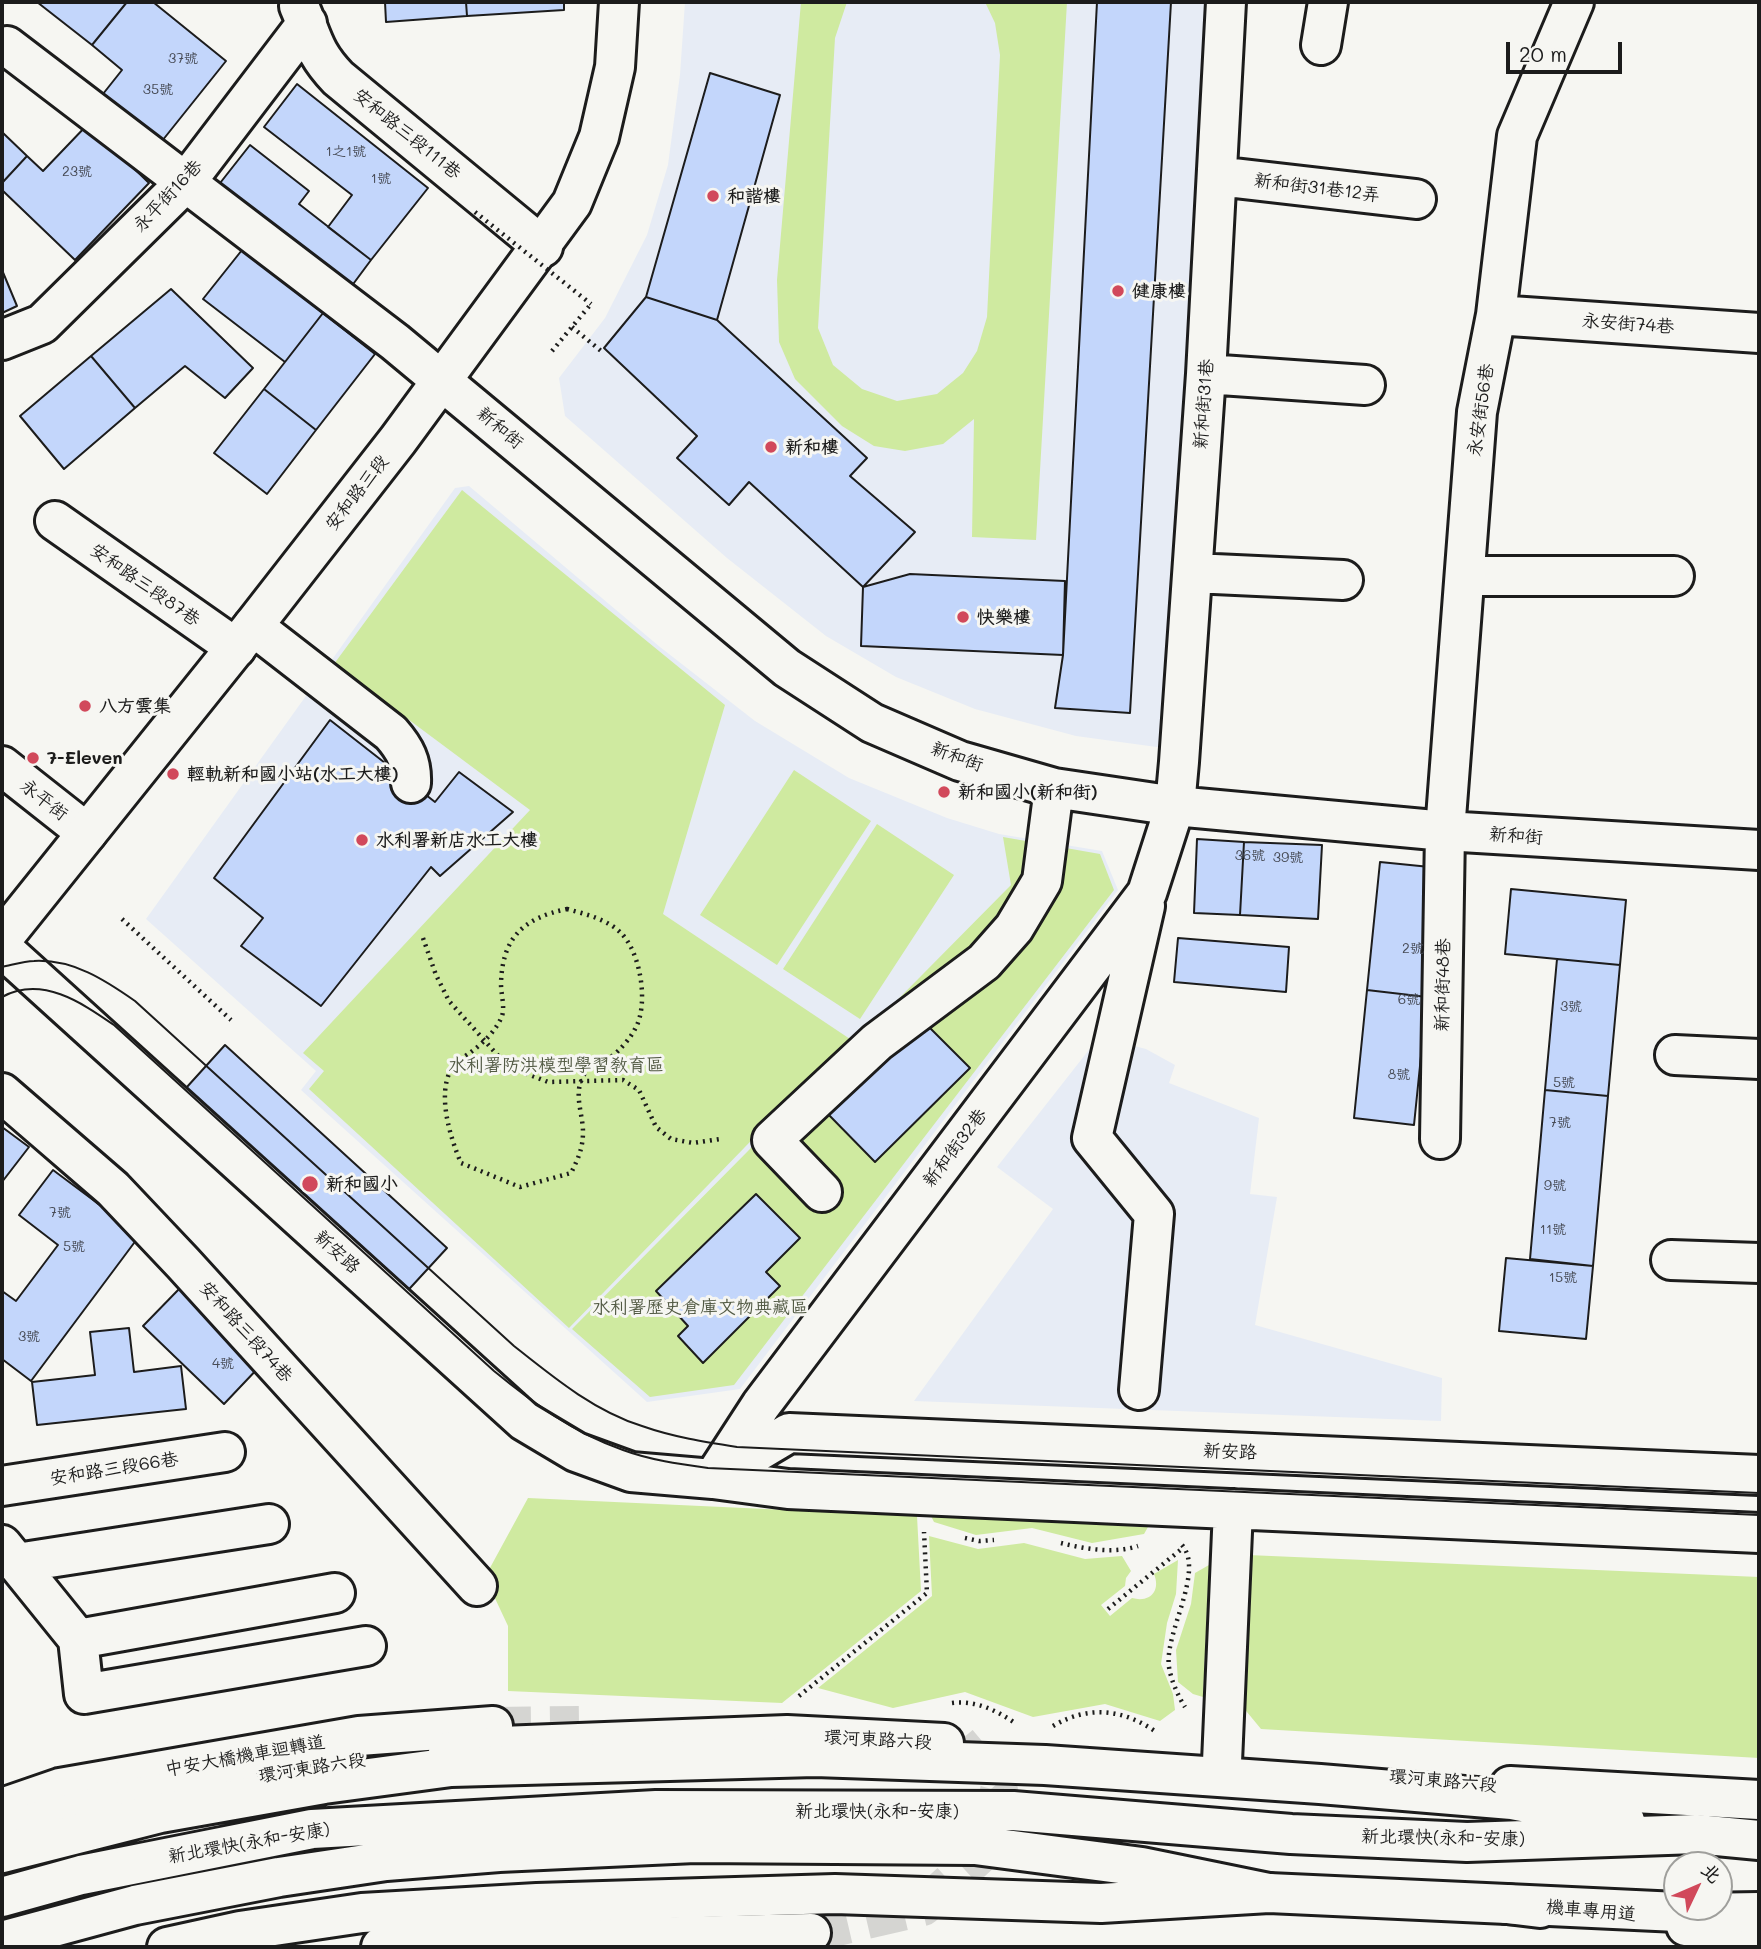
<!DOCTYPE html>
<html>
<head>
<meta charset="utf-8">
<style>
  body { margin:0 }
  #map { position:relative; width:1761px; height:1949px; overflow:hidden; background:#f6f6f2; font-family:Mali,"LXGW WenKai TC",sans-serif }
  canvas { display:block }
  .frame { position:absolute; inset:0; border:4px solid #1c1c1c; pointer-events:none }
  .north { position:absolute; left:1663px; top:1851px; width:70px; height:70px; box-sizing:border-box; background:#f6f6f2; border:2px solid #9f9f9c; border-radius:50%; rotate:46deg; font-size:19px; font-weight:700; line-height:28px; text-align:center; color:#1c1c1c }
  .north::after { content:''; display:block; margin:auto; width:24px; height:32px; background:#d1495b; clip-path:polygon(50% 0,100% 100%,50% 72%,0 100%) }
  .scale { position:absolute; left:1506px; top:42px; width:116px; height:32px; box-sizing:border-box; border:4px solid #1c1c1c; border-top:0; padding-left:9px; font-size:21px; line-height:24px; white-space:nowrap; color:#1c1c1c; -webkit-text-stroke:5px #f6f6f2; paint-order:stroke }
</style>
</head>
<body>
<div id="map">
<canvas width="1761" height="1949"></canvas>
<div class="frame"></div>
<div class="north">北</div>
<div class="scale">20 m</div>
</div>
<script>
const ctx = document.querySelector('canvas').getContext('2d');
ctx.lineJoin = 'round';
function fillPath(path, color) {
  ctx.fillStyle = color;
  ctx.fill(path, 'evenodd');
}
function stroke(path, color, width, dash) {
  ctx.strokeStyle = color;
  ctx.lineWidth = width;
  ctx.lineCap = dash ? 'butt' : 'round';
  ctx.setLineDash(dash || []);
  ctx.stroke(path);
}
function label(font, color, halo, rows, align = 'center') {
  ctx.font = font + ' Mali,"LXGW WenKai TC",sans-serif';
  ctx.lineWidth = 6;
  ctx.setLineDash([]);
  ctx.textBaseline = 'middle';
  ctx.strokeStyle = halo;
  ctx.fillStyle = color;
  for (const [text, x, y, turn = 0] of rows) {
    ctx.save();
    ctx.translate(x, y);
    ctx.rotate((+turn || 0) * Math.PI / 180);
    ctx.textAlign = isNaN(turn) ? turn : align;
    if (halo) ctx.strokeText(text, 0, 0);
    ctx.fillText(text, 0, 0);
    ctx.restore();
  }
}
fillPath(new Path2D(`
  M685 2H1212L1164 748 1076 736 975 709 896 677 826 636 727 558 565 416 559 378 605 318 647 235 668 165 680 75Z
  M469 486 660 647 755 721 849 778 947 818 999 834 1102 851 1118 890 740 1389 647 1402 301 1090 316 1071 146 919 455 488Z
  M1099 1037 1146 1049 1175 1065 1169 1083 1259 1118 1250 1194 1277 1197 1255 1325 1442 1378 1441 1421 914 1401 1053 1209 997 1167Z`), '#e7ecf5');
fillPath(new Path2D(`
  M801 2H847L835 38 818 328 833 365 862 389 897 401 937 394 963 373 977 351 987 317 1000 55 995 23 985 2H1067L1036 540 972 537 974 419 943 444 905 451 874 446 842 426 795 379 779 342 777 280Z
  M462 490 725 705 663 914 850 1039 569 1328 309 1089 324 1071 303 1053 530 810 334 664Z
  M794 770 871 821 777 965 700 915Z
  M877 824 954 875 860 1019 783 969Z
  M1003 837 1100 854 1114 890 734 1385 650 1397 572 1329 1011 885Z
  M528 1498 917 1516 921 1591 782 1703 508 1691V1626L485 1577Z
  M931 1516 1148 1527 1144 1534 1092 1543 1032 1528 976 1535 934 1522Z
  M929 1536 978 1549 1024 1543 1085 1559 1122 1556 1131 1571 1126 1578 1125 1586 1101 1605 1110 1616 1132 1598C1150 1603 1161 1591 1154 1574L1178 1560 1176 1594 1167 1623 1161 1664 1173 1694 1175 1710 1160 1721 1105 1704 1033 1717 965 1692 893 1708 818 1688 932 1596Z
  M1248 1555 1759 1577V1758L1261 1729 1242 1706Z
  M1209 1565 1203 1697 1193 1694 1178 1682 1176 1650 1191 1604 1195 1573Z`), '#cfeaa0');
const building = new Path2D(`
  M37 2H127L92 45Z
  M127 2H153L226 61 158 146 99 99 122 70 92 45Z
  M385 2H466L467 16 386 22Z
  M466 2H564V10L467 16Z
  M1097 2H1171L1130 713 1055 708 1063 655Z
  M710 73 780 95 717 320 646 297Z
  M297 84 428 188 371 260 328 227 352 195 264 127Z
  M88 124 149 183 75 260 2 190V183L27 156 43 171Z
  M2 132 27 156 2 183Z
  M250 145 309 191 299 204 371 260 345 295 213 192Z
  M242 250 323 313 285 362 203 299Z
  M2 270 17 306 2 313Z
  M171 289 253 368 225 398 185 366 135 408 91 356Z
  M646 297 717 320 867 458 850 476 915 532 863 587 749 482 729 505 677 458 697 436 604 348Z
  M323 313 375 354 316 430 264 389Z
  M91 356 135 408 64 469 20 416Z
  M264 389 316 430 267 494 214 453Z
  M910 574 1065 581 1063 655 861 646 863 587Z
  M330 720 435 802 459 772 513 812 440 876 431 867 321 1006 241 946 263 918 214 878Z
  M1197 839 1244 842 1240 915 1194 913Z
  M1244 842 1322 845 1318 919 1240 915Z
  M1380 862 1440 868 1427 997 1367 990Z
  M1511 889 1626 900 1620 965 1505 954Z
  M1178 938 1289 947 1286 992 1174 982Z
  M1557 959 1620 965 1608 1096 1545 1090Z
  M1367 990 1427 997 1414 1125 1354 1118Z
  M923 1021 970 1068 875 1162 826 1112Z
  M225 1045 447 1248 388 1312 167 1109Z
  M1545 1090 1608 1096 1593 1266 1530 1259Z
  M2 1127 29 1147 2 1182Z
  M53 1170 140 1235 31 1381 2 1359V1291L16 1301 58 1245 19 1215Z
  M756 1194 800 1238 766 1272 780 1286 703 1363 678 1336 688 1326 656 1291Z
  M1506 1258 1593 1266 1586 1339 1499 1331Z
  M181 1287 261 1365 224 1404 143 1326Z
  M129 1328 134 1372 181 1366 186 1409 37 1425 32 1382 95 1375 90 1332Z`);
fillPath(building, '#c3d6fb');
stroke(building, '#1c1c1c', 2);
stroke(new Path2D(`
  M493 1726 579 1725
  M811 1933 923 1907 982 1853 999 1791 958 1742`), '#d5d5d2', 38, [38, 19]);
const minor = new Path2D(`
  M299 6C313 38 313 52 338 78L543 247
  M1321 45 1328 2
  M7 46 395 342 787 668 872 723 960 761 1054 788 1175 806 1445 831 1759 850
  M1217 176 1416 199
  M1496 315 1759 333
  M2 340 42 324 186 182 307 23
  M1206 374 1365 385
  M55 521 236 648
  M1193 573 1343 580
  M1465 576H1674
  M253 626 391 733C405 749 412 762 411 783
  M2 766 87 833
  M2 948 524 1421 576 1452 631 1472 713 1479 788 1489 1759 1533
  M1675 1055 1759 1059
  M2 1093 113 1189 183 1263 477 1586
  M1440 1139 1445 831 1477 412 1496 315 1517 136 1574 2
  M822 1192 772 1140 877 1042 984 962 1014 928 1042 881 1054 788
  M1671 1260 1759 1263
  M1139 1390 1154 1214 1092 1138 1145 906
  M720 1474 789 1433 1759 1475
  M713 1479 761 1405 1147 893 1175 806 1179 762 1206 374 1226 2
  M2 1486 225 1452
  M2 1545 78 1639 84 1694 366 1646
  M17 1563 269 1524
  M78 1639 335 1593
  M1222 1762 1233 1509
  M2 1808 60 1788 359 1736 493 1726
  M381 1947 418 1942 811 1933`);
const major = new Path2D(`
  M2 939 253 626 398 440 572 203 599 137 615 67 619 2
  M448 1752 501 1746 787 1735 944 1743
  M1510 1786 1759 1800
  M2 1830 138 1797 239 1780
  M1686 1926 1759 1934
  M167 1947 240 1931 362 1913 537 1903 835 1894 1101 1903 1269 1893 1507 1904 1540 1908`);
const highway = new Path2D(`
  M2 1853 160 1813 324 1784 451 1767 815 1757 1045 1765 1320 1784 1512 1800 1625 1821
  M2 1897 81 1875 312 1829 656 1810 1013 1811 1291 1834 1467 1842 1696 1834 1759 1840
  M1507 1904 1699 1913 1759 1912
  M2 1941 135 1905 279 1877 386 1861 499 1852 695 1843 975 1845 1142 1867 1269 1893`);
stroke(minor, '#1c1c1c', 44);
stroke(major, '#1c1c1c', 44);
stroke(highway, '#1c1c1c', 44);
stroke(new Path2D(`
  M572 327 601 351
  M552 351 591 304
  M567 909C585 914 607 919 621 933 641 953 649 1005 635 1029 631 1037 624 1045 618 1051 605 1065 593 1054 582 1079 574 1095 583 1115 583 1132 583 1148 578 1159 571 1173L520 1187 461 1163C450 1137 435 1090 454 1065 458 1060 466 1056 471 1052 483 1043 496 1031 502 1016 505 1007 501 994 501 984 502 938 523 918 567 909Z
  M122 919 231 1020
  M423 938 436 975 449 1001 502 1060 522 1072 548 1082 623 1080 639 1090 656 1127 671 1139 693 1143 720 1139
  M965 1538 979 1541 994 1540
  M1061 1543C1085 1549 1114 1554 1138 1546
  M1182 1545C1205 1572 1164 1633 1169 1667 1171 1680 1178 1696 1185 1707
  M1108 1609 1184 1547
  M799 1696 927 1593 924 1532
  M952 1703C975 1700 996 1710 1015 1723
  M1053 1726C1088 1705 1124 1709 1156 1732`), '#1c1c1c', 4.5, [2, 5]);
stroke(minor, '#f6f6f2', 38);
stroke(major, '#f6f6f2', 38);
stroke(highway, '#f6f6f2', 38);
stroke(new Path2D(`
  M2 967C12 965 24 961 34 961 73 959 105 980 135 1001L514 1346C553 1377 594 1411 642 1426 673 1437 705 1442 737 1447L1759 1493
  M2 997C42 975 82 1003 114 1025L494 1371C533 1403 574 1433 623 1450 650 1460 679 1464 708 1468L1759 1515`), '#1c1c1c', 2);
stroke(new Path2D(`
  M475 212 591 304`), '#1c1c1c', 4.5, [2, 5]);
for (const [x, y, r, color] of [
  [713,196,7,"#d1495b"],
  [1118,291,7,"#d1495b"],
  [771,447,7,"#d1495b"],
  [963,617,7,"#d1495b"],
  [85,706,7,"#d1495b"],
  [33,758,7,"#d1495b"],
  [173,774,7,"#d1495b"],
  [944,792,7,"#d1495b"],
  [362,840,7,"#d1495b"],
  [310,1184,9,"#d1495b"]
]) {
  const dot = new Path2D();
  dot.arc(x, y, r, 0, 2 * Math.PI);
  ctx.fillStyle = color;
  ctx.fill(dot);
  stroke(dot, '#f6f6f2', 2.5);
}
label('14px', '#464a54', null, [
  ["37號",183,59],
  ["35號",158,90],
  ["1之1號",346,152],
  ["23號",77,172],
  ["1號",381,179],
  ["36號",1250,856],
  ["39號",1288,858],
  ["2號",1413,949],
  ["6號",1409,1000],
  ["3號",1571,1007],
  ["8號",1399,1075],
  ["5號",1564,1083],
  ["7號",1560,1123],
  ["9號",1555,1186],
  ["7號",60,1213],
  ["11號",1553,1230],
  ["5號",74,1247],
  ["15號",1563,1278],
  ["3號",29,1337],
  ["4號",223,1364]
]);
label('18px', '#1c1c1c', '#f6f6f2', [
  ["安和路三段111巷",407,134,39],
  ["新和街31巷12弄",1317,188,7],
  ["永平街16巷",168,196,-47],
  ["永安街74巷",1628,324,4],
  ["新和街31巷",1204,404,-86],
  ["永安街56巷",1481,410,-82],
  ["新和街",500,428,40],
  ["安和路三段",357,493,-52],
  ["安和路三段87巷",145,585,35],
  ["新和街",957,757,20],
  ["永平街",44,800,38],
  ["新和街",1516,836,4],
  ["新和街48巷",1443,985,-89],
  ["新和街32巷",955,1148,-53],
  ["新安路",337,1252,42],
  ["安和路三段74巷",246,1332,48],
  ["新安路",1230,1452,2],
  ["安和路三段66巷",114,1469,-9],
  ["環河東路六段",878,1740,3],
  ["中安大橋機車迴轉道",245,1756,-10],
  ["環河東路六段",312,1768,-9],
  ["環河東路六段",1443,1781,5],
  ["新北環快(永和-安康)",877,1811],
  ["新北環快(永和-安康)",1443,1838,1],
  ["新北環快(永和-安康)",249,1843,-10],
  ["機車專用道",1591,1911,5]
]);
label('bold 18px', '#1c1c1c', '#f6f6f2', [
  ["和諧樓",727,196],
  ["健康樓",1132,291],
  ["新和樓",785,447],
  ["快樂樓",977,617],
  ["八方雲集",99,706],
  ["7-Eleven",47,758],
  ["輕軌新和國小站(水工大樓)",187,774],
  ["新和國小(新和街)",958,792],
  ["水利署新店水工大樓",376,840],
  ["新和國小",326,1184]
], 'left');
label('18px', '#525a44', '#f6f6f2', [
  ["水利署防洪模型學習教育區",556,1065],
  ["水利署歷史倉庫文物典藏區",700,1307]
]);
</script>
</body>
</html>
